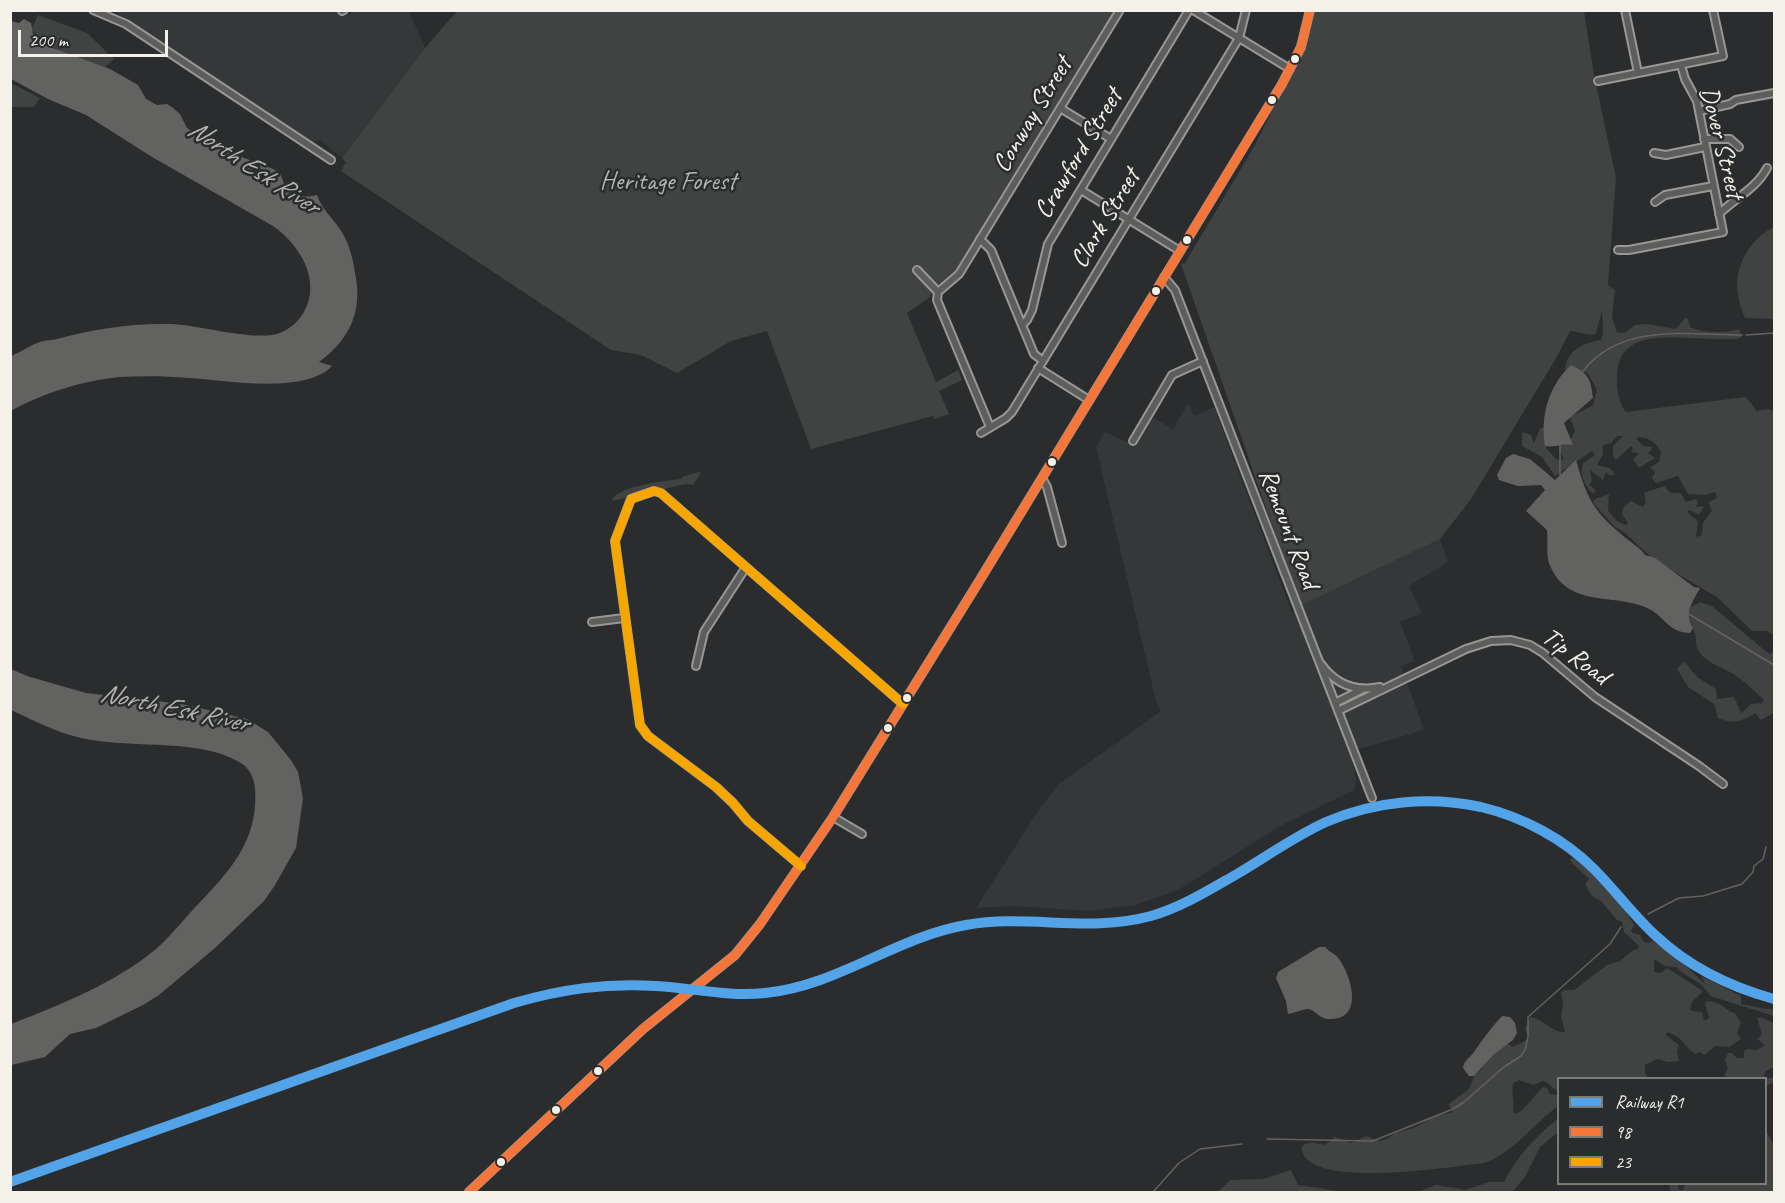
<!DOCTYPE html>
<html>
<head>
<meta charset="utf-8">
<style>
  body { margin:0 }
  #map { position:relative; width:1785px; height:1203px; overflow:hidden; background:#2b2c2d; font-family:Caveat,sans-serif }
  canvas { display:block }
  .frame { position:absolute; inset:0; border:12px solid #f4f1e8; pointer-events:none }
  .legend { position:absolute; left:1557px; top:1077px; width:210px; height:108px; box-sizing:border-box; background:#2a2d2e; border:2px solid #7b7b78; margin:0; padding:8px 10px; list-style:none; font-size:18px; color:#f4f1e8 }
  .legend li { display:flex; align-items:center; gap:12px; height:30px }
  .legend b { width:30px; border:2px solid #7b7b78 }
  .scale { position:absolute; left:18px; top:30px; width:150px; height:27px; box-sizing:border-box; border:3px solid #f4f1e8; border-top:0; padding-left:8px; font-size:18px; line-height:21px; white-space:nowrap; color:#f4f1e8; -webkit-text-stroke:4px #2a2d2e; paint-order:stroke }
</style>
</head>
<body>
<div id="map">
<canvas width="1785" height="1203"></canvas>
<div class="frame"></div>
<ul class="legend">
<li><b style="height:8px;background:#53a3e8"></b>Railway R1</li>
<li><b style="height:8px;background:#f5763a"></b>98</li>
<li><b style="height:8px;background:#f7a600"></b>23</li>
</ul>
<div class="scale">200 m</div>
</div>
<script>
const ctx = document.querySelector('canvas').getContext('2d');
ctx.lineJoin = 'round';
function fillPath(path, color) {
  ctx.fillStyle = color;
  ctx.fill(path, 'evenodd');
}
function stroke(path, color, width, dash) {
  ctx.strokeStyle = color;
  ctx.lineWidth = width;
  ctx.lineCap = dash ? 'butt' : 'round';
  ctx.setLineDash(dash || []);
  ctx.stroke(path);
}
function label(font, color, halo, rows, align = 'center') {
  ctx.font = font + ' Caveat,sans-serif';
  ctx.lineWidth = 5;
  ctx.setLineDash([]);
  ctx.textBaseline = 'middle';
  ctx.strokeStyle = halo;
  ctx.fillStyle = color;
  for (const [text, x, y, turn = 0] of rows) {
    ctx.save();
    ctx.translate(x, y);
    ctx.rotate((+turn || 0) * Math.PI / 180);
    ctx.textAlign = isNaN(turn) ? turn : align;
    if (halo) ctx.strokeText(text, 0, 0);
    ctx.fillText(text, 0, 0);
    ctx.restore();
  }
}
fillPath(new Path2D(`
  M336 10 342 17 357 11H409L425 48 342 158 320 140 313 142 114 11Z
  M1188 403 1194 416 1214 407 1292 613 1300 606 1440 539 1448 562 1409 586 1422 613 1400 622 1415 661 1401 666 1424 730 1359 749 1345 714 1337 719 1354 768 1356 781 1354 790 1280 826 1183 887 1169 893 1136 905 1090 911 1013 906 976 908 1040 808 1060 783 1161 711 1156 701 1096 447 1105 432 1125 441 1139 442 1153 418 1173 429Z`), '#353838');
fillPath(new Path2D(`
  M457 11H1114L955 271 936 286 929 298 907 313 936 382 958 370 962 380 939 391 949 414 935 419 933 416 811 449 767 331 731 341 677 373 641 355 611 350 341 171 346 162 342 158 425 48Z
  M1311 11H1584L1594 75 1616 178 1608 285 1615 290 1612 317 1617 332 1624 333 1635 325 1647 324 1676 329 1685 318 1688 319 1690 327C1703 333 1725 334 1739 329L1742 337 1737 339C1721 339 1706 339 1691 338 1661 337 1620 333 1617 373 1616 386 1618 402 1626 412L1746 397 1757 411 1769 409 1774 412V636L1767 631H1752L1717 597 1654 560 1624 532 1615 527 1595 505 1593 502 1595 499 1609 494 1608 511 1617 521 1626 525 1628 523 1622 514 1623 508 1631 501 1643 507 1646 502 1644 493 1664 486 1671 493H1681L1686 502 1696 499 1698 502 1696 507 1704 506 1699 515 1690 510 1687 512 1698 521 1696 537 1702 535 1703 522 1712 511 1708 502 1717 498 1715 492 1705 495 1688 494 1678 476 1656 483 1652 478 1655 473 1650 467 1659 462 1661 452C1656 442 1647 436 1636 438L1643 446 1653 447 1648 453 1655 458 1639 468 1633 459 1639 453 1631 452 1633 448 1631 446 1616 460 1613 456V446L1623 436H1617L1611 443 1603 445V454L1597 465 1610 468 1615 474 1610 476 1606 472 1603 480 1590 470 1592 481 1589 485 1596 490 1593 494C1585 486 1579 476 1583 463L1595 455 1592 451 1555 476 1542 457 1522 446V432L1531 435 1534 443 1540 429 1546 426 1549 430 1546 448 1557 460 1564 459 1559 449 1563 442 1570 441 1575 431 1570 417 1593 405 1597 390 1587 372 1574 374 1565 370C1567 350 1583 343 1601 340L1603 333 1602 310 1596 333 1593 335 1570 331 1558 355 1471 499 1440 539 1300 606 1181 264 1185 263 1255 145 1287 80Z
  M38 15 87 33 114 59 103 69 59 52 31 30Z
  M11 83 40 98 34 107H11Z
  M1774 227V319L1745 318C1741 309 1737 295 1737 285 1737 261 1753 237 1774 227Z
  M699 472 701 473 693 485 685 484 617 500 613 501 612 499C622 485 665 481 681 479L684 476Z
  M1700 602 1712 606 1769 654 1774 652V713L1761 720 1755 713C1743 722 1731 724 1718 718L1714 704 1688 687 1677 669 1684 661 1697 677 1716 689 1717 699 1734 697 1741 713 1751 704 1762 703 1764 700C1756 693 1748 684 1739 678 1726 667 1705 665 1697 648 1695 643 1697 638 1695 634 1691 623 1687 619 1691 607Z
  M1573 858 1579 860 1621 904 1634 925 1631 931 1633 933 1640 935 1644 942 1647 943 1653 941 1678 958 1706 985 1701 976 1741 996V1004L1766 1009H1774V1016L1710 996C1701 979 1687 979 1676 967L1665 966 1654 959V972L1661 973 1667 968 1703 991 1692 1002 1690 1009 1692 1011 1702 1012 1704 1020H1707L1709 1017 1705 1004 1707 1001C1724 1002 1725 1011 1736 1014L1741 1023 1737 1033 1741 1039 1729 1047 1715 1046 1705 1055 1699 1052 1696 1054C1682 1047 1687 1039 1667 1032L1666 1035 1679 1045 1677 1051 1679 1061 1668 1062 1658 1059 1645 1065V1073L1648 1078H1558V1091C1552 1089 1550 1083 1543 1081L1533 1085 1519 1080 1513 1083C1511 1094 1515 1102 1513 1112L1516 1114C1525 1110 1534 1095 1543 1087L1547 1088 1550 1094 1558 1095V1106C1533 1124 1515 1152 1484 1163 1456 1166 1299 1192 1302 1146 1308 1141 1317 1143 1325 1145L1335 1137 1351 1143 1366 1136 1379 1141 1387 1139 1395 1133 1414 1128 1437 1115 1451 1113 1453 1111 1449 1106 1450 1103 1469 1089 1475 1074 1481 1070 1487 1057 1506 1043 1513 1047 1529 1039 1525 1029 1530 1017C1544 1018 1551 1033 1565 1032L1561 1017 1563 1003 1561 993 1564 990H1574L1607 965 1620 961 1632 951 1638 949 1639 946 1624 932 1622 922 1617 920 1601 901 1592 896 1585 884 1589 879 1571 862 1570 859Z
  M1760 1017 1774 1023V1067L1766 1071 1764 1075 1766 1078H1774V1082L1766 1086V1078H1728L1724 1075 1728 1069 1725 1060 1728 1053H1732L1737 1058H1744V1051L1747 1049 1757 1050 1765 1045 1757 1039 1762 1034 1757 1018Z
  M1558 1119V1132L1540 1147 1525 1177 1512 1192H1418L1436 1185 1465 1190 1489 1182H1504C1516 1158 1536 1135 1558 1119Z
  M1766 1131 1774 1145V1192H1671L1669 1184H1678L1679 1190H1683L1685 1184H1766Z
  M1291 1170 1298 1185 1343 1192H1218L1230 1180 1263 1179Z`), '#414242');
fillPath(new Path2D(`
  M24 19 31 23 33 34 47 46 110 69 138 85 146 99 157 105 167 104 173 108 180 114 187 128 206 141 221 149 273 169 280 173 286 189C300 197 302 198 317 195 322 210 335 220 343 234 350 247 353 259 355 273 363 311 350 339 319 362L332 366C304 395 226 380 189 378 166 376 143 376 120 377 85 380 40 394 11 411V356C25 350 38 339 53 340 93 329 130 323 171 324 199 325 256 342 280 333 290 329 299 321 304 312 322 280 299 244 273 226L152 157 86 115 48 99 11 79V21L19 23Z
  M1571 365C1588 373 1591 379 1593 398L1564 423 1573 445C1564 442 1555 448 1545 446 1540 416 1549 385 1571 365Z
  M1513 454 1530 459 1555 480 1576 460C1586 495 1592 510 1621 534 1628 541 1640 547 1645 555L1655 558 1694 587 1700 588C1694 600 1683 613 1693 628L1690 633C1670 633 1665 618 1651 610 1617 591 1567 611 1549 563 1546 554 1548 540 1547 530L1526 511 1545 490 1541 485 1518 486 1499 480 1497 475 1506 458Z
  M11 669 27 676 86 693 182 704 247 719 268 732 291 760 298 772 303 798 296 848 275 885 264 901 215 948 159 995 143 1005 96 1028 70 1034 45 1057 11 1065V1024C58 1006 117 982 156 949 173 934 187 915 203 899 229 872 252 845 255 806 256 790 256 771 239 762 200 739 137 748 92 740 63 736 37 722 11 710Z
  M1319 947H1325C1329 952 1335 953 1339 959 1351 975 1364 1018 1332 1019 1318 1020 1316 1009 1307 1009 1301 1010 1294 1013 1288 1014L1286 1001 1276 978 1278 972Z
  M1502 1016 1510 1017 1515 1023 1517 1033 1513 1040 1493 1055 1474 1076H1469L1463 1068C1464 1060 1470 1058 1474 1052 1483 1039 1491 1028 1502 1016Z`), '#626361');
stroke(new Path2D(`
  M1746 335 1774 333
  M1583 371C1621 322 1688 335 1742 335
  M1560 444V475
  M1687 613 1774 665
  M1648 914 1679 898 1703 896 1742 884 1753 872 1754 866 1763 859 1766 847
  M1267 1139 1373 1141 1453 1109 1464 1102 1504 1067 1521 1056 1525 1050 1528 1037V1017L1610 944 1621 927
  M1153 1192 1179 1163 1200 1149 1242 1144`), '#626361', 1.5);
const minor = new Path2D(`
  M93 10 126 24 331 160
  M1193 10 1290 69
  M1625 10 1638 73
  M342 11 344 10
  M1598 81 1723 56 1713 10
  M1060 108 1111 139
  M1699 111 1730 104 1736 100 1774 93
  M1704 139H1730L1739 147
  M1654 153 1666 155 1705 147
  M1081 190 1180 251
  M1655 202 1665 195 1713 186
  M1719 214C1735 198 1756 189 1767 168
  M980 239 991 250 1034 354 1043 361
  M1618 250H1629L1723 232 1697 101 1685 79 1681 65
  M917 270 938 292
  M1164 277 1175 290 1372 798
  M1022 325 1027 320 1032 310 1048 244 1189 10
  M1038 368 1089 400
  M990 427 937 300 938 292 959 274 1120 10
  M981 433 1006 418 1012 412 1239 38 1246 10
  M1133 441 1172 375 1203 361
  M1042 478 1047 487 1062 543
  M592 622 624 618
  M1321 664C1336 685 1356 692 1380 687
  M696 666 704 632 746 567
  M1335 703 1361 690
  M1338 711 1466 649 1491 641 1511 640 1530 645 1543 653 1595 697 1699 766 1723 784
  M833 817 862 834
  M801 866 748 821 733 803 716 787 648 736 640 725 615 541 631 499 654 491 661 493 903 704
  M469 1192 643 1029 735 955 760 924 833 817 978 583 1282 84 1301 47 1310 10`);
stroke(minor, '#979796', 10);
stroke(minor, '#5d5d5c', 6);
stroke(new Path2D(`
  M469 1192 643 1029 735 955 760 924 833 817 978 583 1282 84 1301 47 1310 10`), '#f5763a', 9);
stroke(new Path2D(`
  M801 866 748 821 733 803 716 787 648 736 640 725 615 541 631 499 654 491 661 493 903 704`), '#f7a600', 9);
stroke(new Path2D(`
  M10 1182 514 1003C563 989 604 983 656 986 693 988 728 997 765 993 837 986 896 937 966 925 1029 914 1088 933 1151 916 1182 907 1209 890 1237 874 1266 857 1295 836 1326 822 1375 801 1429 796 1481 807 1523 817 1564 839 1594 869 1615 890 1633 915 1655 935 1689 967 1730 987 1774 999`), '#53a3e8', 10);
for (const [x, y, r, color] of [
  [1295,59,5,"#f4f1e8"],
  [1272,100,5,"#f4f1e8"],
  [1187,240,5,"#f4f1e8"],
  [1156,291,5,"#f4f1e8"],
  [1052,462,5,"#f4f1e8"],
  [907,698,5,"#f4f1e8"],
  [888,728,5,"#f4f1e8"],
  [598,1071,5,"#f4f1e8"],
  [556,1110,5,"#f4f1e8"],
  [501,1162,5,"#f4f1e8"]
]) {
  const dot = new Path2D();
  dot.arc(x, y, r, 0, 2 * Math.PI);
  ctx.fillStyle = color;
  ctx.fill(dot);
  stroke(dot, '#2a2d2e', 2);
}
label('26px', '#f4f1e8', '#2a2d2e', [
  ["Conway Street",1033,115,-59],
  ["Dover Street",1721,143,76],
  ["Crawford Street",1079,154,-59],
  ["Clark Street",1106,219,-59],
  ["Remount Road",1288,529,69],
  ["Tip Road",1575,657,37]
]);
label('26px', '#b6b5af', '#2a2d2e', [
  ["Heritage Forest",668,182]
]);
label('italic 27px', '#b5b3ae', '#2a2d2e', [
  ["North Esk River",253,168,33],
  ["North Esk River",174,709,12]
]);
</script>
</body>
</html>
